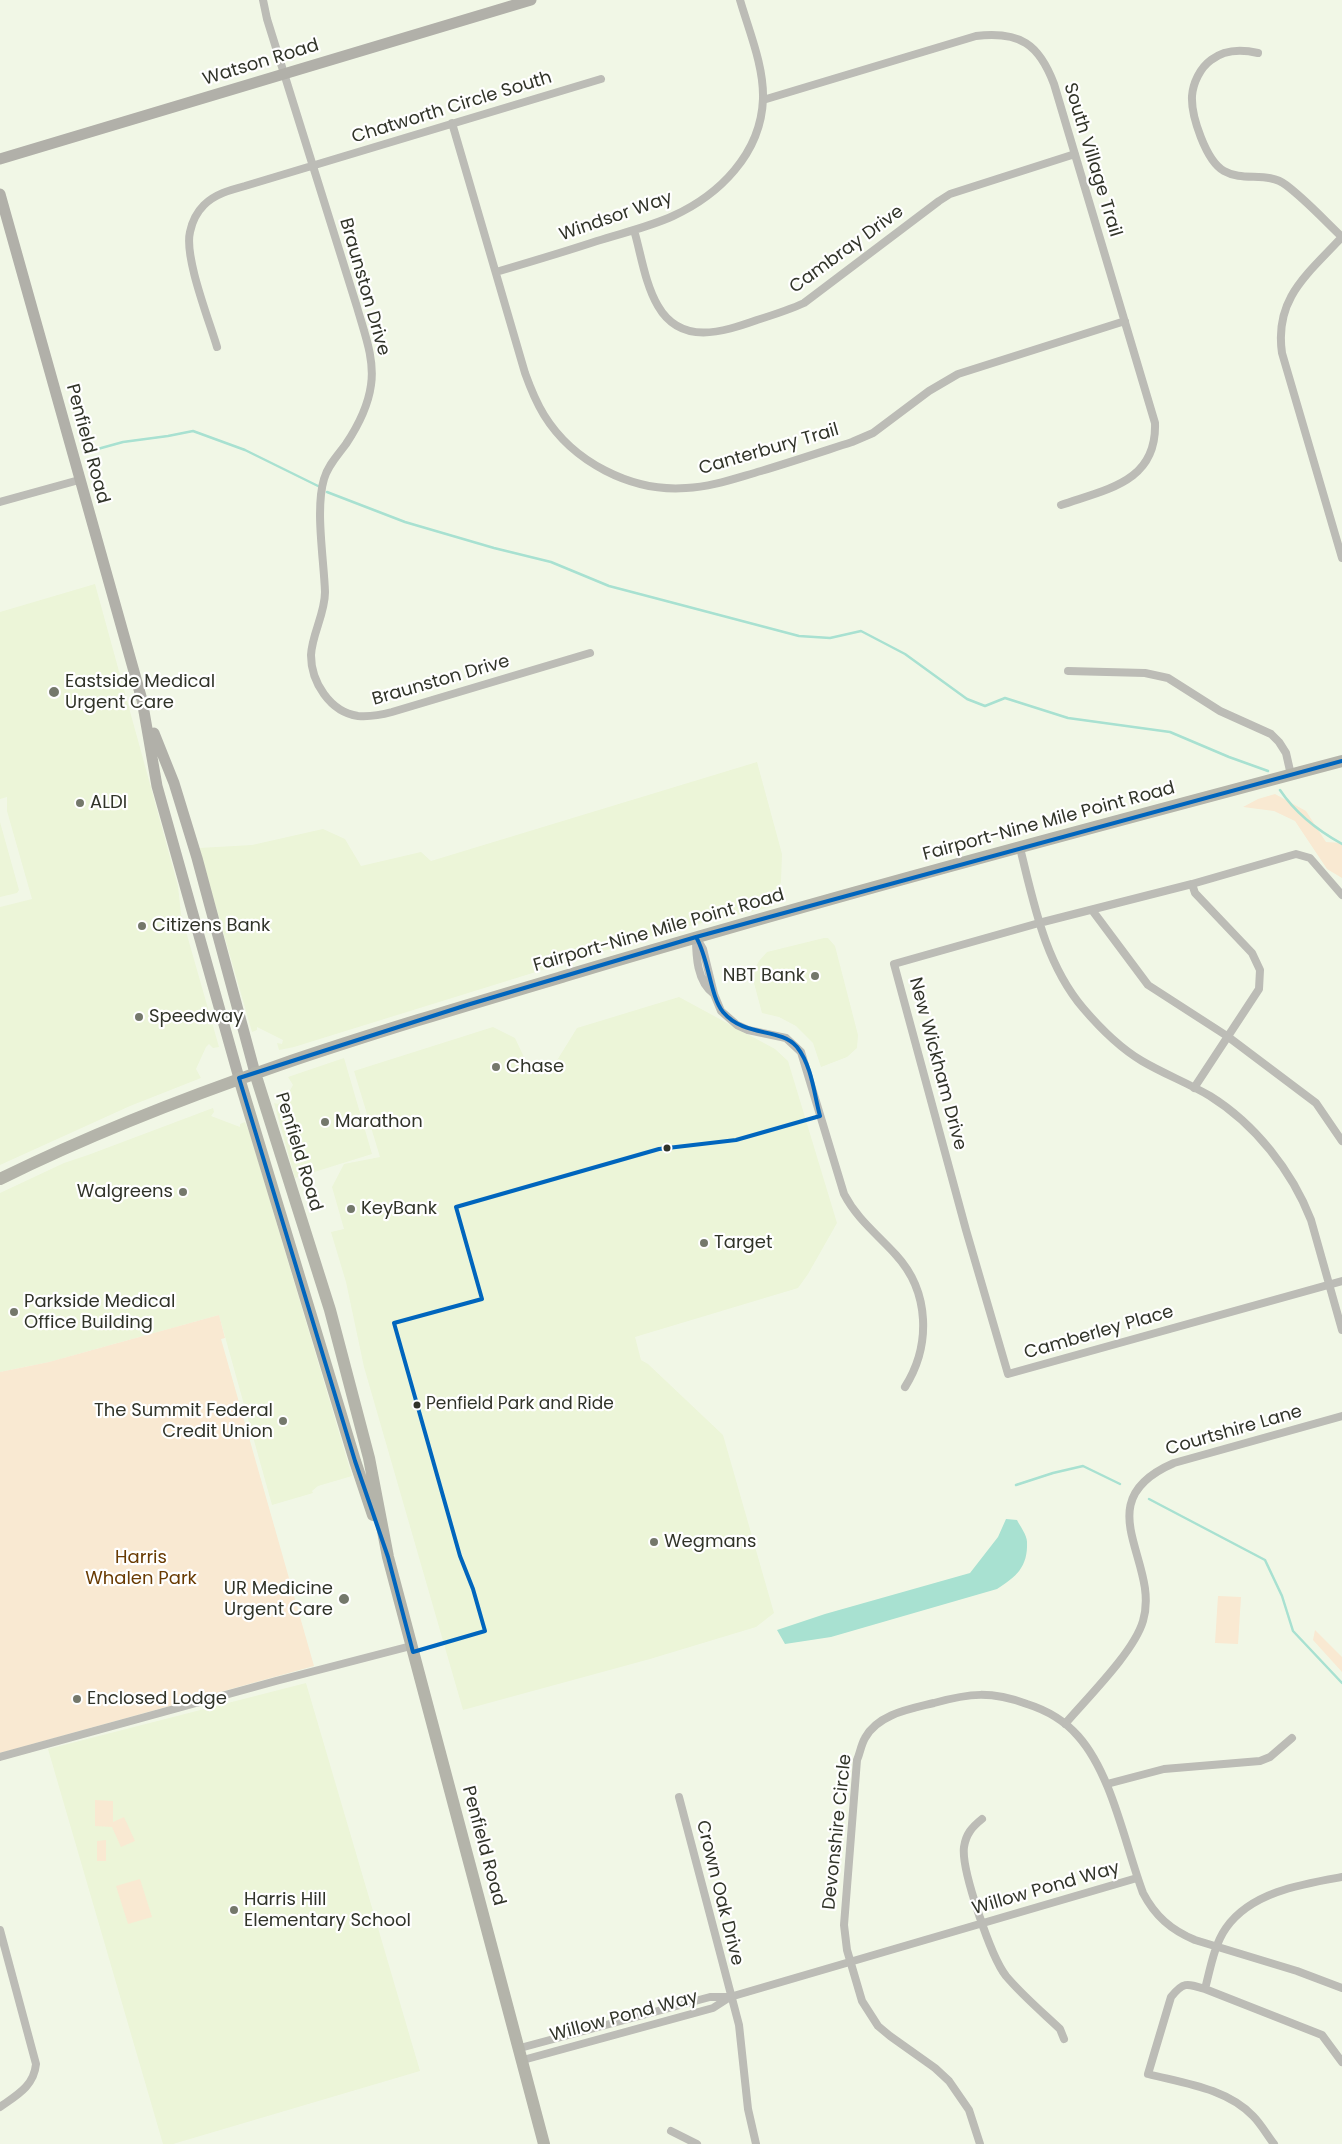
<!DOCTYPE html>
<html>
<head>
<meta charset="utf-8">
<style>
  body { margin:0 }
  canvas { display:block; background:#f1f7e6 }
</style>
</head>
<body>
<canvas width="1342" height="2144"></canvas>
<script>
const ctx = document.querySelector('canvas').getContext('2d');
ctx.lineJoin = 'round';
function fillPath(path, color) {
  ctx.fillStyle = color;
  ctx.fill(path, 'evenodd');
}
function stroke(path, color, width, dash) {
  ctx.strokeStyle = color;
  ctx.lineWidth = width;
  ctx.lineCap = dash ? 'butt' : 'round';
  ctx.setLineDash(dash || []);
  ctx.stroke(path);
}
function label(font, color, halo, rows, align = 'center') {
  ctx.font = font + ' Poppins,sans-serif';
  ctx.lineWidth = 4.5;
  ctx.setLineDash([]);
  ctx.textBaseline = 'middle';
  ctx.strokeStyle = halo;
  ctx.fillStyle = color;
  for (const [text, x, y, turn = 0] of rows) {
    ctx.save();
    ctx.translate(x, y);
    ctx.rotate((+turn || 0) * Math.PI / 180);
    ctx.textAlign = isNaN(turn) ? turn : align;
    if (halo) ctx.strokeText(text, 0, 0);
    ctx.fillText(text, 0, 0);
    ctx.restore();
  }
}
fillPath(new Path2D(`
  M95 584 178 886 181 914 219 1047 213 1048 209 1044 206 1047 196 1069 201 1078 130 1106 0 1165V907L32 899 7 811V797L0 799V612Z
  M757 762 782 854 781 882 771 907 668 931 294 1047 279 1050 277 1043 282 1044 283 1040 257 1027V1030L252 1032 199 848 252 845 323 829 345 839 361 866 421 852 431 861Z
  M0 822 19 890 17 893 0 897Z
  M824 938H828L835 946 858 1035 857 1048 847 1057 821 1067 813 1043 796 1026 779 1017 762 1013 754 983V970L759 961 767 952Z
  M679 997 775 1049 788 1061 837 1223 808 1274 798 1288 635 1337 641 1360 648 1364 723 1435 774 1613 756 1627 650 1659 463 1710 364 1367 346 1282 331 1232 344 1229 332 1187 344 1164 380 1157 354 1071 493 1027 515 1038 531 1072 556 1062 577 1028Z
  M344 1058 372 1154 295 1178 274 1103 278 1104 288 1094 293 1085 288 1077Z
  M213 1108 214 1112 211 1116 240 1127V1124L245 1122 250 1134 352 1476 318 1486 312 1491 313 1493 272 1505 219 1315 49 1362 0 1372V1193L64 1163 88 1155Z
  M306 1683 420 2071 173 2144H163L48 1749Z`), '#ecf5d8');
fillPath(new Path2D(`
  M1275 794 1306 811 1326 842 1342 843V878L1327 869 1295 821 1274 811 1243 807 1258 799Z
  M219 1315 225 1338 221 1339 314 1666 0 1753V1372L49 1362Z
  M1218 1596 1241 1597 1238 1644 1215 1643Z
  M1315 1630 1342 1657V1672L1313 1640Z
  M95 1800 113 1801V1822L124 1817 135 1841 121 1847 112 1827 95 1826Z
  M106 1840V1861H97V1841Z
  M140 1879 152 1917 128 1924 116 1886Z`), '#f9e9d2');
fillPath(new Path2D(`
  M1006 1519 1017 1520C1020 1526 1027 1535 1027 1542 1028 1567 1016 1577 997 1589L831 1637 785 1644 777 1630 825 1614 970 1573 998 1537Z`), '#a8e1d1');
stroke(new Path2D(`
  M94 450 123 442 168 436 193 431 245 450 318 486
  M327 492 405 522 494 548 551 562 609 586 651 597 799 636 830 638 861 631 905 654 967 699 985 706 1005 698 1068 718 1170 732 1229 757 1268 771
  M1280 790C1296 814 1317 830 1342 844
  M1016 1485 1053 1473 1083 1466 1120 1484
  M1149 1499 1265 1560 1282 1596 1293 1631 1342 1683`), '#a8e1d1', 2.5);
stroke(new Path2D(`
  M263 0 267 19 357 307C364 332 375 359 371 385 368 407 358 426 346 444 338 455 328 465 324 479 315 509 324 560 325 592 325 614 312 634 311 655 311 682 330 712 358 716 370 717 381 715 392 712L590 653
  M1258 53C1241 49 1225 49 1211 60 1200 68 1193 83 1192 96 1191 116 1206 161 1224 171 1243 182 1268 171 1286 185 1306 200 1324 220 1342 237
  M763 100 976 36C1020 31 1039 44 1054 84L1155 423C1157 482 1107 489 1061 505
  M452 123 525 373C530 387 536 402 544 415 573 462 631 492 686 488 712 487 736 478 761 471 791 462 821 452 852 442L873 433 929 391 958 374 1125 321
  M634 230C641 254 645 284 658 306 681 346 723 332 757 320 773 315 789 310 804 303L939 201 950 194 1075 154
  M1342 237C1308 274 1274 298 1282 353L1342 558
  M496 272C530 262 564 252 597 241 622 233 649 227 673 216 719 195 761 154 763 99 764 66 749 31 740 0
  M217 347C209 320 184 257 190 232 192 222 197 212 204 205 215 194 230 190 245 186L601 79
  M0 502 79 480
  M1068 671 1145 673 1168 678 1220 711 1271 734 1279 742 1286 753 1291 775
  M1020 848C1034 904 1045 963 1083 1008 1100 1028 1120 1048 1142 1061 1164 1074 1188 1083 1210 1096 1255 1124 1292 1171 1311 1220L1342 1330
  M1192 884 1195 893 1252 953 1260 970 1259 989 1194 1088
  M1342 895 1310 858 1296 854 1192 884 1039 923 894 964 966 1230 1008 1374 1342 1281
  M1092 910 1148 985 1227 1036 1316 1103 1342 1141
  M696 937 703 949 714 994 721 1011 737 1025 748 1030 786 1038 801 1052 844 1194C857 1219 877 1234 896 1255 930 1292 931 1346 905 1387
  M696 937C696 956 697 982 714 994
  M1065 1724C1087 1698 1134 1652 1143 1621 1161 1561 1084 1502 1174 1463L1342 1416
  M0 1757 276 1681 411 1646
  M1107 1784 1164 1769 1260 1761 1270 1757 1292 1738
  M679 1797 739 2025 748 2109 756 2144
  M982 1819C972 1827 966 1834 964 1847 961 1869 991 1957 1006 1976 1022 1995 1042 2012 1060 2029L1064 2039
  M0 1930 36 2064C34 2086 17 2095 0 2107
  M1205 1989 1322 2035 1342 2062
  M520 2048 710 1997H728
  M523 2060 713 2008 730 1997C866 1956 1002 1918 1137 1878
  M671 2131 697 2144
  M980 2144 969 2110 949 2081 935 2068 890 2036 878 2026 862 2001 847 1950 844 1925 857 1760C860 1753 861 1745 865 1738 878 1714 910 1709 934 1703 970 1693 991 1691 1027 1704 1046 1710 1064 1720 1078 1736 1112 1774 1125 1845 1143 1893 1155 1916 1171 1930 1195 1940L1297 1971 1342 1988
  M1274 2144C1267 2135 1261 2124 1253 2116 1226 2088 1183 2083 1148 2074L1171 1997C1183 1982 1186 1983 1205 1989 1210 1970 1214 1945 1226 1928 1251 1892 1302 1884 1342 1877`), '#bcbcb6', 8);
stroke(new Path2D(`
  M0 159 531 0
  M0 194 142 700 157 786 239 1078
  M154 733 174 783 197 858 255 1073`), '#b1b0a9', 11);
stroke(new Path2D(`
  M255 1073 330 1310 369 1458 388 1557 544 2144
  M239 1078 355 1461 373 1515
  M0 1179C180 1090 373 1033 565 976 822 899 1082 830 1342 761`), '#b4b4aa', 12);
stroke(new Path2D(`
  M696 937C709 959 710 996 723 1012 745 1038 780 1027 797 1047 812 1066 814 1094 820 1116L736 1140 659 1149 456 1207 482 1299 394 1323 460 1556 473 1589 485 1631 413 1652 388 1557 355 1461 239 1078 467 1005Z
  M696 937 1342 761`), '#0065bd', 4);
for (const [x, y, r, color] of [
  [54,692,6,"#74786b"],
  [80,803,5,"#74786b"],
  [142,926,5,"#74786b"],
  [815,976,5,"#74786b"],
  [139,1017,5,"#74786b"],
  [496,1067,5,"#74786b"],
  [325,1122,5,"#74786b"],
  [667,1148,4.5,"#313429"],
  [183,1192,5,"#74786b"],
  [351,1209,5,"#74786b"],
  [704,1243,5,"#74786b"],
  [14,1312,5,"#74786b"],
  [417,1405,4.5,"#313429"],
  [283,1421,5,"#74786b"],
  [654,1542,5,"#74786b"],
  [344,1599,6,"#74786b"],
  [77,1699,5,"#74786b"],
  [234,1910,5,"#74786b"]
]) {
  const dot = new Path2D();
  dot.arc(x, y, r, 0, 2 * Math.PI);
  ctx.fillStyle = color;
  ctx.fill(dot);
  stroke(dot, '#fff', 2);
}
label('17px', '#313429', '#fff', [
  ["Penfield Park and Ride",426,1405]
], 'left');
label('18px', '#313429', '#fff', [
  ["Watson Road",261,63,-17],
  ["Chatworth Circle South",452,108,-17],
  ["South Village Trail",1092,160,73],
  ["Windsor Way",616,217,-19],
  ["Cambray Drive",847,250,-36],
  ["Braunston Drive",364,287,74],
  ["Penfield Road",87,444,75],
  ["Canterbury Trail",769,450,-16],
  ["Braunston Drive",441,681,-16],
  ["Fairport-Nine Mile Point Road",1049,822,-15],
  ["Fairport-Nine Mile Point Road",659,931,-16],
  ["New Wickham Drive",937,1064,75],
  ["Penfield Road",298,1152,73],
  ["Camberley Place",1099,1333,-16],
  ["Courtshire Lane",1234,1431,-16],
  ["Devonshire Circle",838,1832,-84],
  ["Penfield Road",483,1846,75],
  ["Willow Pond Way",1046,1889,-16],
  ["Crown Oak Drive",719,1893,76],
  ["Willow Pond Way",624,2017,-15]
]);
label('18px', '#313429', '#fff', [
  ["Eastside Medical",65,682],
  ["Urgent Care",65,703],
  ["ALDI",90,803],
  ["Citizens Bank",152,926],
  ["NBT Bank",805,976,"right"],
  ["Speedway",149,1017],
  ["Chase",506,1067],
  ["Marathon",335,1122],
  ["Walgreens",173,1192,"right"],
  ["KeyBank",361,1209],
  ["Target",714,1243],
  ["Parkside Medical",24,1302],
  ["Office Building",24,1323],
  ["The Summit Federal",273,1411,"right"],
  ["Credit Union",273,1432,"right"],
  ["Wegmans",664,1542],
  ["UR Medicine",333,1589,"right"],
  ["Urgent Care",333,1610,"right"],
  ["Enclosed Lodge",87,1699],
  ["Harris Hill",244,1900],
  ["Elementary School",244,1921]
], 'left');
label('18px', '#693b03', '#fff', [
  ["Harris",141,1558],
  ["Whalen Park",141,1579]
]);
</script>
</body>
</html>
